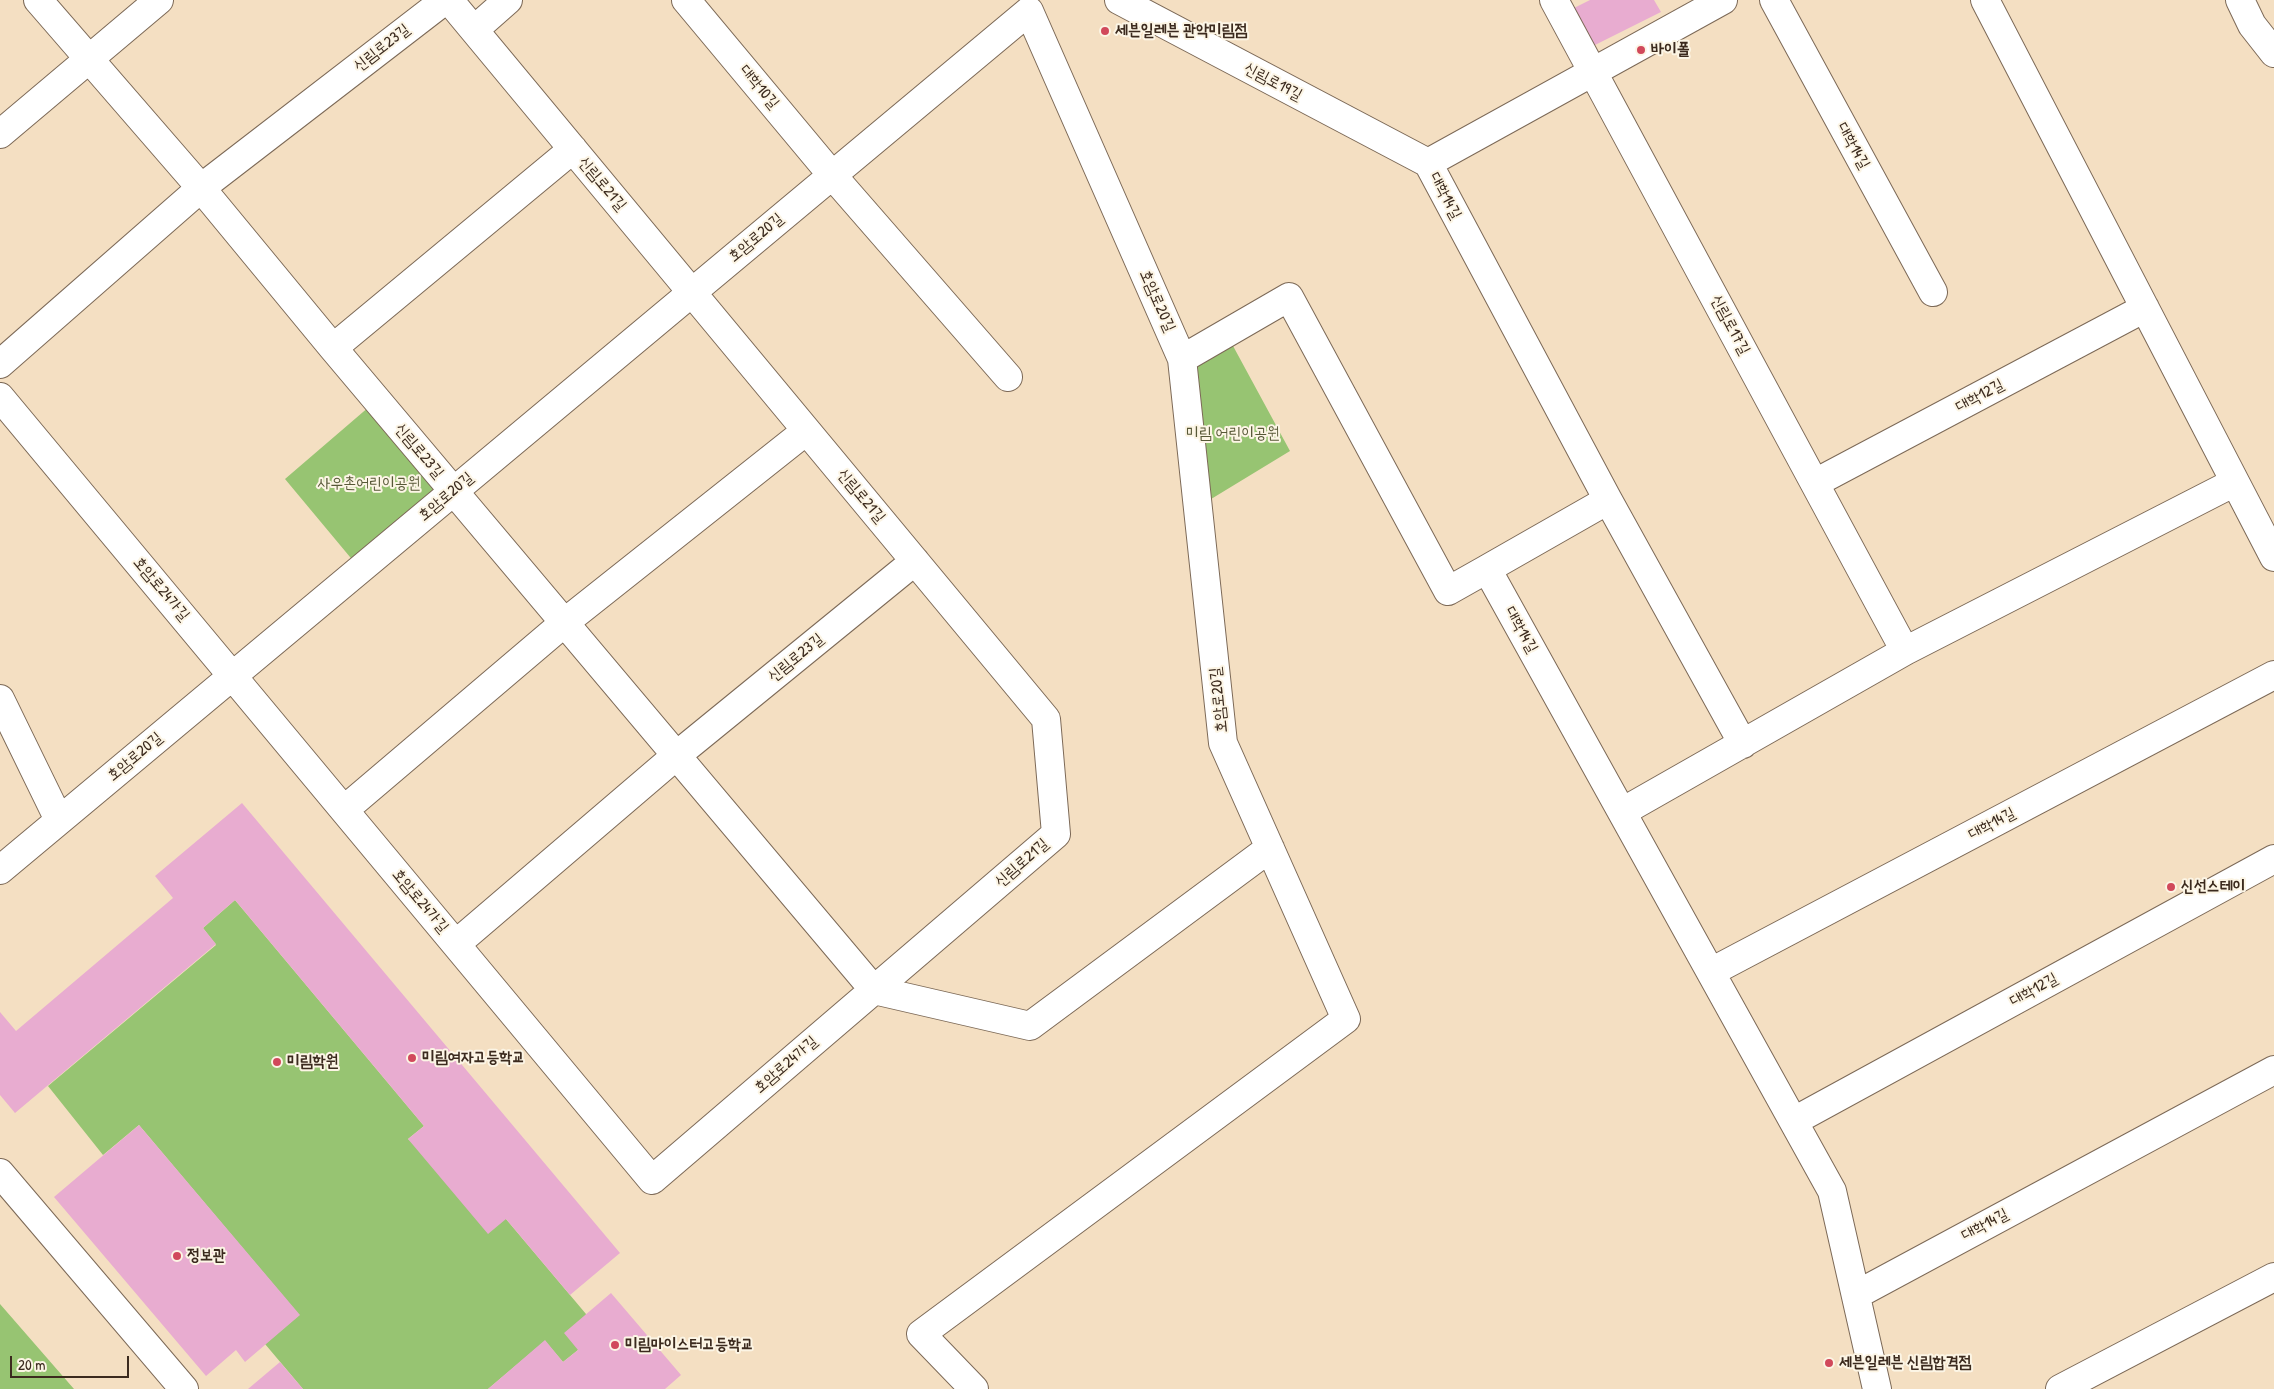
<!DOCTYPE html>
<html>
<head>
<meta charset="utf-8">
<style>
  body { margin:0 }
  #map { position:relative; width:2274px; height:1389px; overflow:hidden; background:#f4dfc2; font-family:"Patrick Hand",sans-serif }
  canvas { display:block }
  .scale { position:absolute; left:10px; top:1356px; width:119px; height:22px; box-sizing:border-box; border:2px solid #3b2a1e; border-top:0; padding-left:6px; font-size:15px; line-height:18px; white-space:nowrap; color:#3b2a1e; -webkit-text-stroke:4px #fcf5e5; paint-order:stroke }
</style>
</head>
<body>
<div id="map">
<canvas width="2274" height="1389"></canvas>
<div class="scale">20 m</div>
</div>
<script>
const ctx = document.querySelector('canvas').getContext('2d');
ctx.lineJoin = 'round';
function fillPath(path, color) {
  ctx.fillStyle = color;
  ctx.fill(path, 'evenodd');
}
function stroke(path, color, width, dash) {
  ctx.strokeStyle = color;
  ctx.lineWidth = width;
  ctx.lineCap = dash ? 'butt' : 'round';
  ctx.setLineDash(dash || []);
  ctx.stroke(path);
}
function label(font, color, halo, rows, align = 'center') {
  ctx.font = font + ' "Patrick Hand","Poor Story",sans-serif';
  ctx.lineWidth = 4;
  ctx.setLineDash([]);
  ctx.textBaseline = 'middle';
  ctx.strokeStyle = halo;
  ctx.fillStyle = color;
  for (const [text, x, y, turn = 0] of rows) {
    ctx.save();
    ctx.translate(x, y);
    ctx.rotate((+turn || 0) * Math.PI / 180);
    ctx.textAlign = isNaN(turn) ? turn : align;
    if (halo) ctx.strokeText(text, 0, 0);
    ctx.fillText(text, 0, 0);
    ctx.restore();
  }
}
fillPath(new Path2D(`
  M1226 333 1290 451 1198 507 1182 359Z
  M377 400 453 491 360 569 285 479Z
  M235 900 424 1126 408 1139 506 1219 586 1314 578 1350 563 1362 545 1341 488 1389H303L265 1344 299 1315 139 1125 103 1155 48 1086 216 945 203 928Z
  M0 1304 74 1389H0Z`), '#97c472');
fillPath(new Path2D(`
  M1590 0H1654L1661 12 1595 45 1572 9Z
  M242 803 620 1253 570 1295 506 1219 488 1234 408 1139 424 1126 235 900 203 928 216 944 15 1113 0 1095V1012L16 1031 173 898 155 876Z
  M139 1125 300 1315 245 1362 236 1350 206 1376 54 1197Z
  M611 1293 681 1375 665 1389H488L545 1340 563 1362 578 1350 564 1333Z
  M280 1362 303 1389H248Z`), '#e8acd0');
const minor = new Path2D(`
  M38 0 201 188 333 348 874 990
  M686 0 832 175 1008 377
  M1119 0 1428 163
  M1554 0 1905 651
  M1723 0 1428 163 1608 500 1487 569 1832 1191 1877 1389
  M1774 0 1933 292
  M1985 0 2274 557
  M2240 0 2252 25 2274 53
  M474 30 508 0
  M0 134 159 0
  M333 348 573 149
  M1182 359 1289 297 1448 591 1487 569
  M0 364 201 188 445 0
  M0 397 652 1180 1056 834 1046 719 449 0
  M1815 483 2145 308
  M1608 500 1743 744
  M0 699 59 820
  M344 810 564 623 806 431
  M1622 812 1905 651 2235 482
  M0 870 1029 11 1182 359 1223 743 1346 1019 921 1334 974 1389
  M456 944 677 755 915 561
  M1711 972 2274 675
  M874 990 1030 1026 1270 848
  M1794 1121 2274 859
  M0 1173 184 1389
  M1856 1295 2274 1070
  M2060 1389 2274 1277`);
stroke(minor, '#7c6957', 30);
stroke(minor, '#fff', 28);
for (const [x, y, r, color] of [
  [1105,31,5,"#d1495b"],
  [1641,50,5,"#d1495b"],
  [2171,887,5,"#d1495b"],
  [412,1058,5,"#d1495b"],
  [277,1062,5,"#d1495b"],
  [177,1256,5,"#d1495b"],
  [615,1345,5,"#d1495b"],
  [1829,1363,5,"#d1495b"]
]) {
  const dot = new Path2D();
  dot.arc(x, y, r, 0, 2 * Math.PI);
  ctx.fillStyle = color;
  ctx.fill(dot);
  stroke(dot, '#fcf5e5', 2);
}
label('bold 16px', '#3b2a1e', '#fcf5e5', [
  ["세븐일레븐 관악미림점",1115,31],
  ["바이폴",1651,50],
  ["신선스테이",2181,887],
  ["미림여자고등학교",422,1058],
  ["미림학원",287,1062],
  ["정보관",187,1256],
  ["미림마이스터고등학교",625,1345],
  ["세븐일레븐 신림합격점",1839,1363]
], 'left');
label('16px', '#3b2a1e', '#fcf5e5', [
  ["신림로23길",382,48,-38],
  ["신림로19길",1273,82,28],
  ["대학10길",759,87,50],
  ["대학14길",1853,146,61],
  ["신림로21길",602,184,50],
  ["대학14길",1445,196,62],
  ["호암로20길",756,238,-40],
  ["호암로20길",1157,301,66],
  ["신림로17길",1730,325,62],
  ["대학12길",1980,396,-28],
  ["신림로23길",419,451,50],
  ["신림로21길",861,496,50],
  ["호암로20길",446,497,-40],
  ["호암로24가길",161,589,50],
  ["대학14길",1521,630,61],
  ["신림로23길",796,658,-39],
  ["호암로20길",1219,700,-96],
  ["호암로20길",135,757,-40],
  ["대학14길",1992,824,-28],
  ["신림로21길",1022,863,-41],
  ["호암로24가길",420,901,50],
  ["대학12길",2034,990,-29],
  ["호암로24가길",786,1065,-41],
  ["대학14길",1985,1225,-28]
]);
label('16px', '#575837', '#fcf5e5', [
  ["미림 어린이공원",1233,434],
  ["사우촌어린이공원",369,484]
]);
</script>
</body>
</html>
